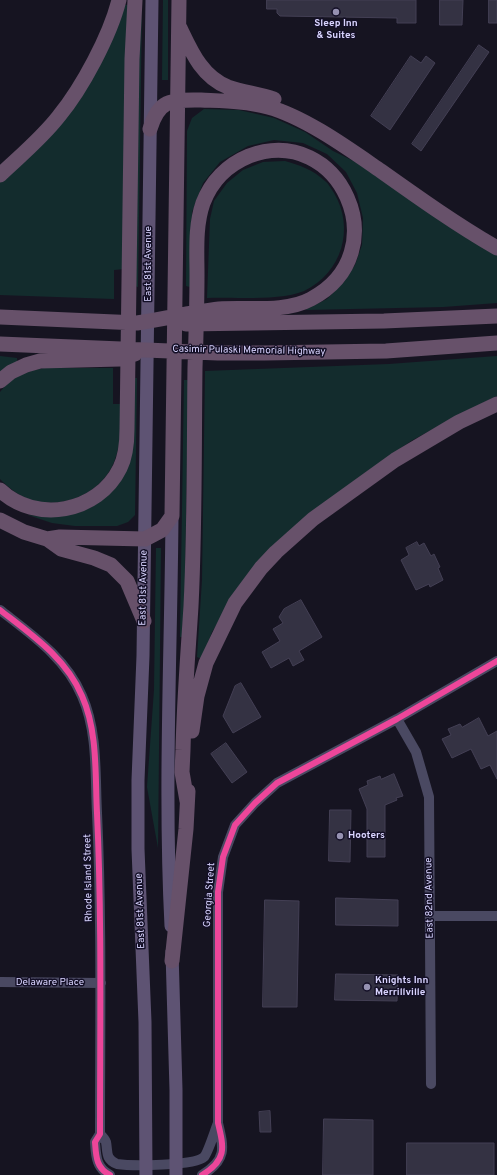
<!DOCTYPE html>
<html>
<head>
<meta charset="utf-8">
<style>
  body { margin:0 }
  canvas { display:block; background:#161421 }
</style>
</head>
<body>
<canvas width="497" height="1175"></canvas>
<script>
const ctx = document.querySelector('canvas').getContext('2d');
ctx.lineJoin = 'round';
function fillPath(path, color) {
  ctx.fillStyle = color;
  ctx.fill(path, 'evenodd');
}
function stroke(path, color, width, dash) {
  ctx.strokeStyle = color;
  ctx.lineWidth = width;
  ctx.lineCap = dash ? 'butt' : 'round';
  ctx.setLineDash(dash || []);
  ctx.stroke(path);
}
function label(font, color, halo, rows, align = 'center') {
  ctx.font = font + ' Overpass,sans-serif';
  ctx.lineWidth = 3;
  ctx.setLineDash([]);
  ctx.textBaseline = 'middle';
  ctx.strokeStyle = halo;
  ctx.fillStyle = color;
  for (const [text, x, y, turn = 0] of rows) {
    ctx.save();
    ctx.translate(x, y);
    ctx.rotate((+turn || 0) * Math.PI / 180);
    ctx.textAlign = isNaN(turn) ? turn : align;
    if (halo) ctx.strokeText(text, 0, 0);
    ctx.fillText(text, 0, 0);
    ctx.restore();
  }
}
fillPath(new Path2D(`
  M163 0H168V80H162Z
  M123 5H128L124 269 114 270V299L0 295V182L45 141Z
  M142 5 138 287 134 286 137 78Z
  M204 109 239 110 274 118 305 132 333 151 374 171 497 254V303L443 307 305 310 327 299 344 282 355 265 362 245 363 218 357 193 346 172 327 154 303 143 274 140 248 146 220 162 203 183 192 212 190 287 186 286 187 131 192 118Z
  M285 161C301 166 312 169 325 181 329 184 331 189 334 193 355 228 342 273 304 291 280 301 234 297 207 298L210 219 214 201 227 183 243 170 263 162Z
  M0 356 17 358V362L0 373Z
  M497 356V396L462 413 411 441 358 478 236 593 212 632 202 659 197 657 202 580 205 371 389 364Z
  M44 368H113V404H121C121 424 122 443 114 462 102 492 67 508 36 501 21 498 10 489 0 479V392C13 376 24 372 44 368Z
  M133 378H137L135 515 128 522 117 526H75L52 523 28 515 50 517 68 515 92 507 108 493 122 476Z
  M184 380H188L185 587 182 637H180Z
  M156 548H161L158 848 147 787 154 690Z`), '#132c2d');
const building = new Path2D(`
  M267 0H416V23H397V18L280 16 277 13V9H267Z
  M440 0H463L462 25H440Z
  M489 0H497V23H489Z
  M479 45 489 52 421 151 412 144Z
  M411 56 421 63 426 56 435 63 390 130 371 116Z
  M417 542 419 546 424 543 431 556 434 554 440 567 438 568 443 580 430 587 429 584 416 590 401 560 409 555 406 548Z
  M301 600 322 637 299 651 304 660 293 666 289 658 271 668 262 652 280 641 273 629 283 623 279 617 284 609Z
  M241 683 261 717 233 733 223 716 235 686Z
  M479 718 488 736 497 731V779L490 765 481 769 471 749 452 758 442 739 451 735 448 729 460 724 462 727Z
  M226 743 247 772 232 783 211 754Z
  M394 774 403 796 396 798 397 800 385 805V857H367V809L359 789 368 785 367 781 380 776 381 779Z
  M330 810H351L350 862 329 861Z
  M336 898 398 900V926L336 925Z
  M265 900 299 901 297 1007H263Z
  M336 974 398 975 397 1001 335 1000Z
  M270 1111 271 1132H260L259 1112Z
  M324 1119 373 1120V1175H323Z
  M407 1143H494V1175H407Z`);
fillPath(building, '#343243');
stroke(building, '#433f54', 1);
stroke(new Path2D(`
  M0 610C32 635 66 658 82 696 98 732 95 775 97 813 102 920 100 1027 100 1134L95 1142C96 1156 96 1168 110 1175
  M397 719 416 752 429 797 431 1084
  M430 916H497
  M0 982 101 983
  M100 1134C102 1136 105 1139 106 1142 108 1152 105 1159 117 1164 131 1166 195 1166 204 1157 208 1153 215 1130 218 1123
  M202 1175C227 1160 224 1148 218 1123V892L223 857 235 825 255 803 277 783 397 719 497 661`), '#4a4962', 10);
stroke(new Path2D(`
  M171 926C164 789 171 653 172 516
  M172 952 176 1090V1175
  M146 1175 145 1022 138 849V780L143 656 152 0`), '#5e5373', 13);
stroke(new Path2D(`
  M180 28C191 51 202 77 228 87 243 92 259 94 274 99
  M150 129C159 98 173 100 201 100 224 101 246 101 268 107 305 117 349 149 381 171 419 198 457 225 497 248
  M0 175C20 156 42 138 59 116 82 88 110 36 119 0
  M0 317 138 323
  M137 323C164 319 192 312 219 309 248 307 285 313 311 299 399 253 340 122 249 156 227 165 211 182 203 203 195 226 197 251 197 275 197 306 196 337 195 368 194 447 195 527 191 606 188 654 184 702 183 750L182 772 187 801
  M186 324 384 321 497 316
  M0 344 218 353H264L386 351 497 343
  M0 381 11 372 26 365 40 361 120 359 135 354
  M0 490C36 524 98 513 120 468 126 456 127 442 127 429L132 59 135 0
  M0 520 24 532 47 539 61 549 94 558 111 565 127 581 144 621
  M47 539 60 537 145 539 162 530 172 516 179 0
  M192 731 197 696 206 663 235 603 261 568 276 552 313 519 395 460 459 422 497 404
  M172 961 186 829 188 791`), '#67516a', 15);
stroke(new Path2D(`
  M0 610C32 635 66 658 82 696 98 732 95 775 97 813 102 920 100 1027 100 1134L95 1142C96 1156 96 1168 110 1175
  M202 1175C227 1160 224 1148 218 1123V892L223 857 235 825 255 803 277 783 397 719 497 661`), '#ed469a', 6);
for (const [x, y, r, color] of [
  [336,12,4,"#9591b1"],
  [340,836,4,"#9591b1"],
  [367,987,4,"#9591b1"]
]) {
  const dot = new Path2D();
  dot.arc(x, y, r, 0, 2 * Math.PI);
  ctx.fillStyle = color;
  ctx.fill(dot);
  stroke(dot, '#130f26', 1.5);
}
label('bold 10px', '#d9d4ff', '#130f26', [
  ["Sleep Inn",336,24,"center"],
  ["& Suites",336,36,"center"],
  ["Hooters",348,836],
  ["Knights Inn",375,981],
  ["Merrillville",375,993]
], 'left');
label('10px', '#d9d4ff', '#130f26', [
  ["East 81st Avenue",149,264,-90],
  ["Casimir Pulaski Memorial Highway",249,351,1],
  ["East 81st Avenue",144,588,-89],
  ["Rhode Island Street",89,878,-91],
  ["Georgia Street",210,895,-86],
  ["East 82nd Avenue",430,898,-91],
  ["East 81st Avenue",141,911,-92],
  ["Delaware Place",50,983]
]);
</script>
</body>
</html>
